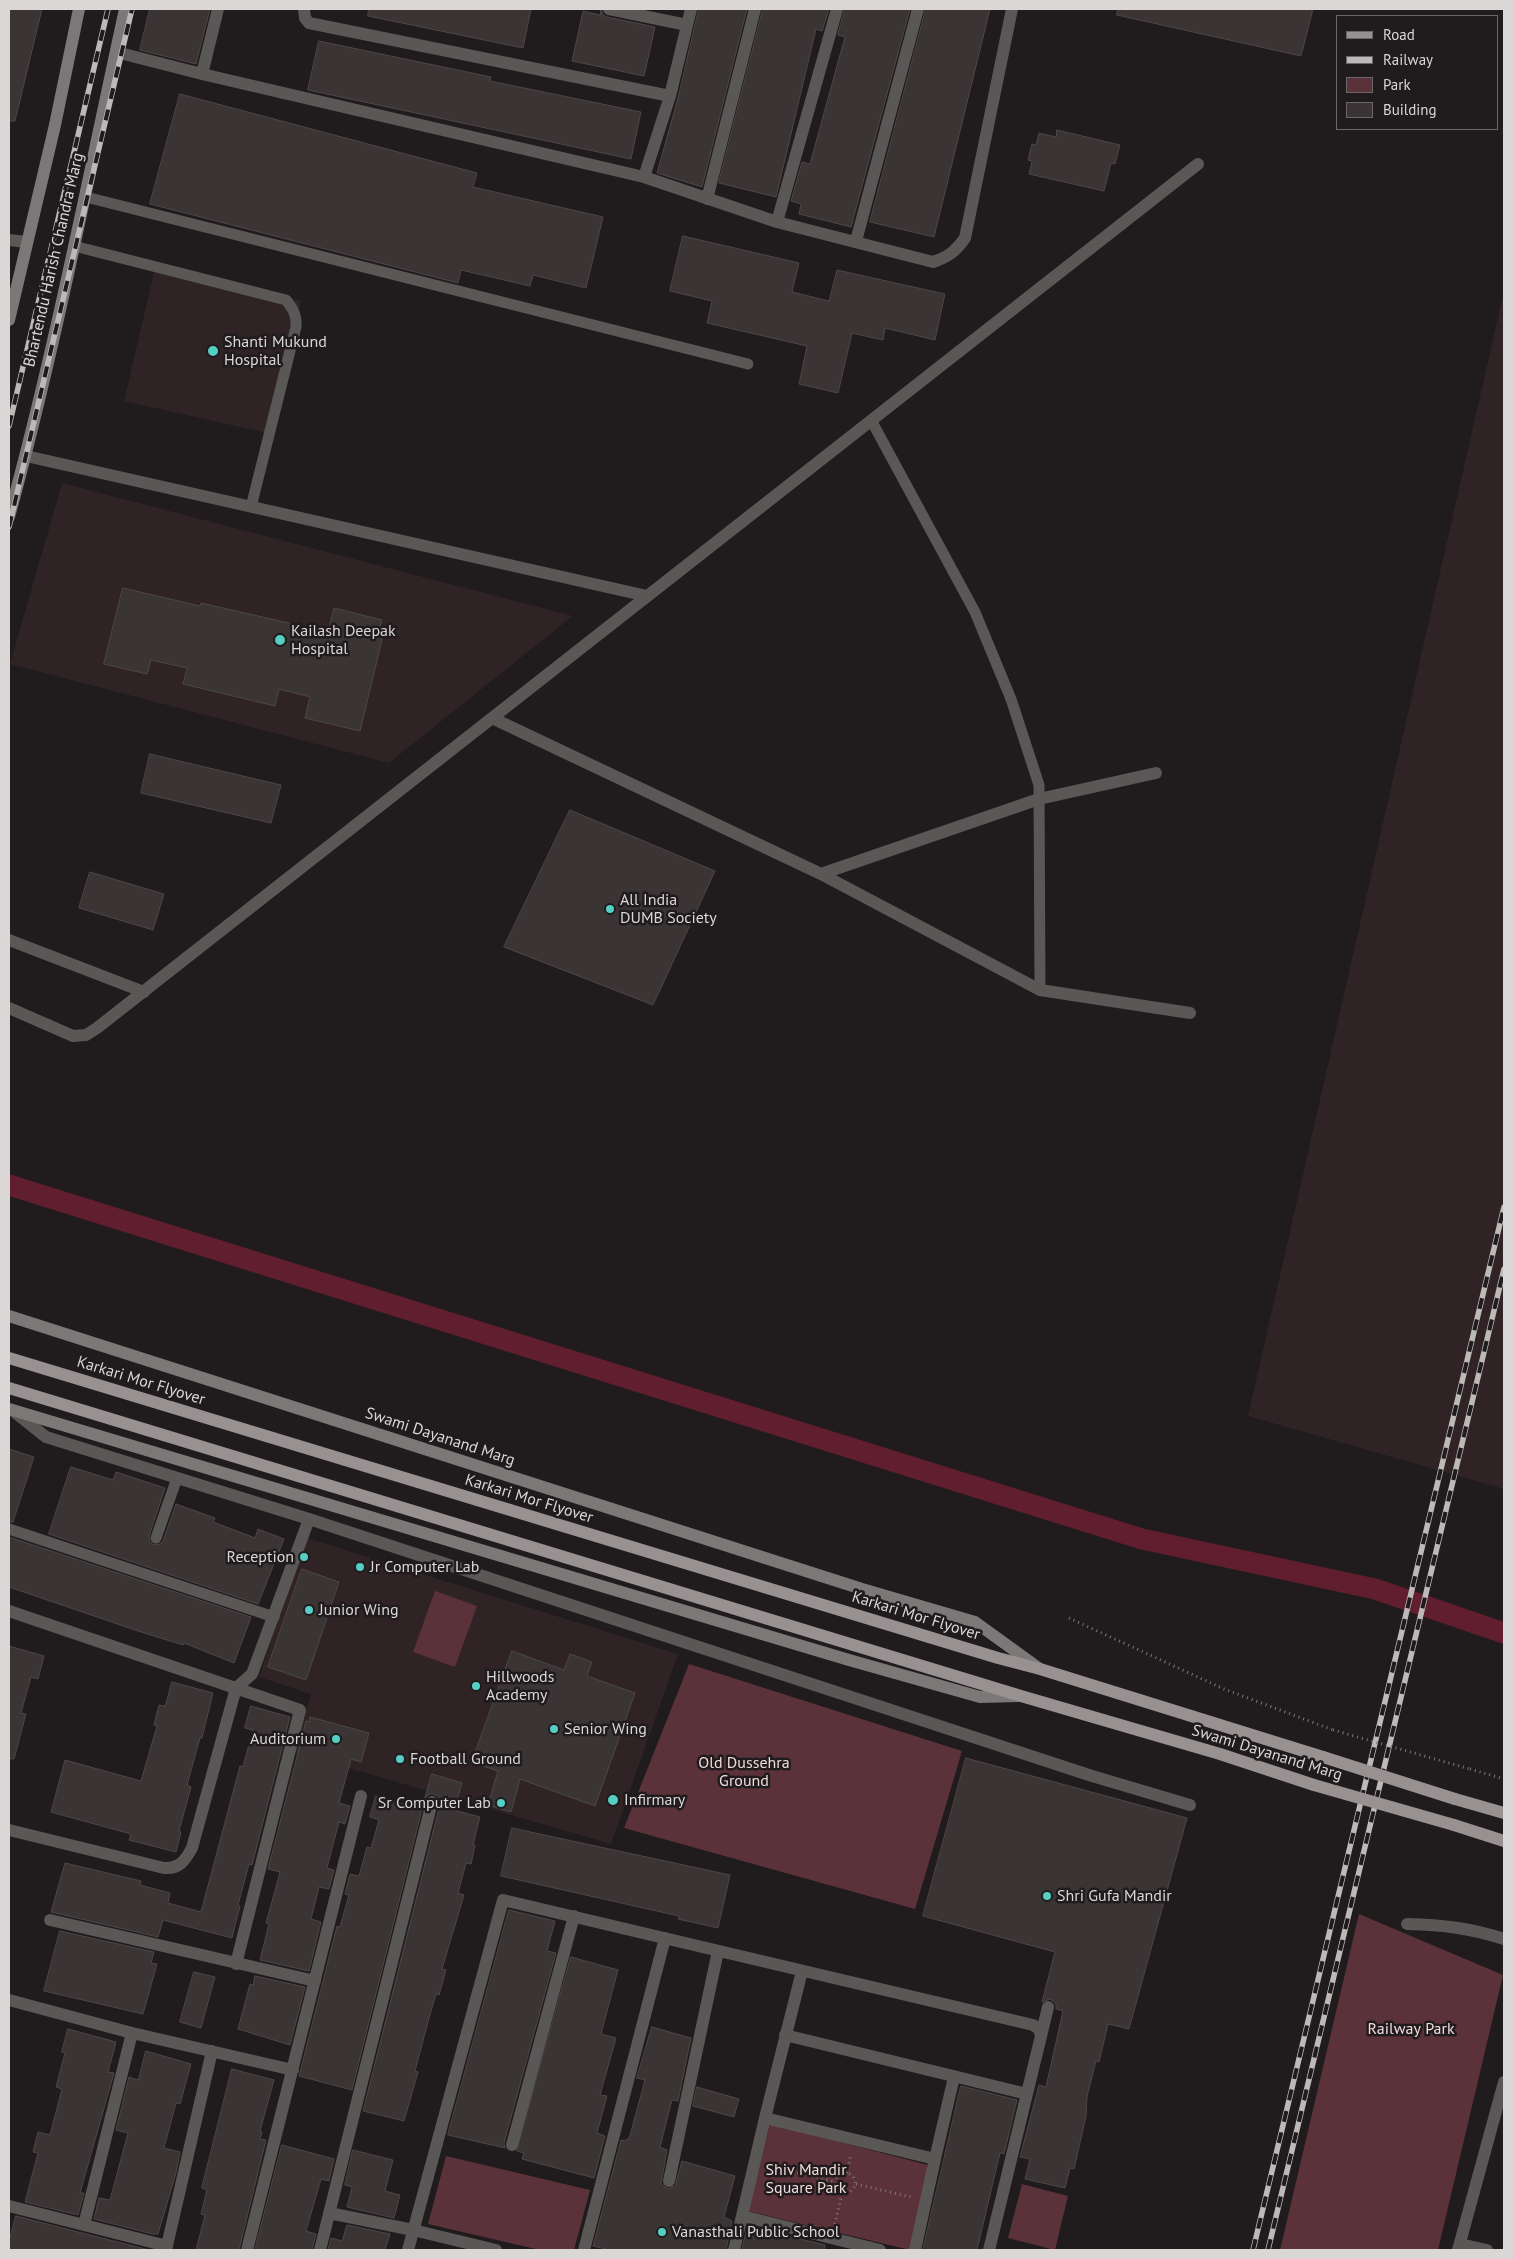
<!DOCTYPE html>
<html>
<head>
<meta charset="utf-8">
<style>
  body { margin:0 }
  #map { position:relative; width:1513px; height:2259px; overflow:hidden; background:#201b1c; font-family:"PT Sans",sans-serif }
  canvas { display:block }
  .frame { position:absolute; inset:0; border:10px solid #dbd7d7; pointer-events:none }
  .legend { position:absolute; left:1336px; top:15px; width:162px; height:115px; box-sizing:border-box; background:#201b1c; border:1px solid #6b6667; margin:0; padding:6px 9px; list-style:none; font-size:15px; color:#dbd7d7 }
  .legend li { display:flex; align-items:center; gap:10px; height:25px }
  .legend b { width:25px; border:1px solid #6b6667 }
</style>
</head>
<body>
<div id="map">
<canvas width="1513" height="2259"></canvas>
<div class="frame"></div>
<ul class="legend">
<li><b style="height:6px;background:#979192"></b>Road</li>
<li><b style="height:6px;background:#bdb9b9"></b>Railway</li>
<li><b style="height:14px;background:#5b323a"></b>Park</li>
<li><b style="height:14px;background:#3a3435"></b>Building</li>
</ul>
</div>
<script>
const ctx = document.querySelector('canvas').getContext('2d');
ctx.lineJoin = 'round';
function fillPath(path, color) {
  ctx.fillStyle = color;
  ctx.fill(path, 'evenodd');
}
function stroke(path, color, width, dash) {
  ctx.strokeStyle = color;
  ctx.lineWidth = width;
  ctx.lineCap = dash ? 'butt' : 'round';
  ctx.setLineDash(dash || []);
  ctx.stroke(path);
}
function label(font, color, halo, rows, align = 'center') {
  ctx.font = font + ' "PT Sans",sans-serif';
  ctx.lineWidth = 5;
  ctx.setLineDash([]);
  ctx.textBaseline = 'middle';
  ctx.strokeStyle = halo;
  ctx.fillStyle = color;
  for (const [text, x, y, turn = 0] of rows) {
    ctx.save();
    ctx.translate(x, y);
    ctx.rotate((+turn || 0) * Math.PI / 180);
    ctx.textAlign = isNaN(turn) ? turn : align;
    if (halo) ctx.strokeText(text, 0, 0);
    ctx.fillText(text, 0, 0);
    ctx.restore();
  }
}
fillPath(new Path2D(`
  M155 268 301 301 271 434 124 401Z
  M1504 291V1489L1248 1416Z
  M62 483 573 616 389 763 10 664Z
  M304 1537 678 1654 611 1844 293 1752 311 1694 259 1677Z`), '#2f2325');
fillPath(new Path2D(`
  M435 1591 477 1606 455 1667 413 1652Z
  M689 1664 962 1751 915 1909 624 1828Z
  M1359 1914 1503 1975 1438 2250H1280Z
  M770 2124 928 2165 910 2250 748 2211Z
  M446 2156 590 2190 574 2250H540L428 2224Z
  M1022 2184 1068 2196 1055 2250 1008 2238Z`), '#5b323a');
stroke(new Path2D(`
  M9 1185 1142 1539 1375 1589 1504 1633`), '#611e2f', 21);
const building = new Path2D(`
  M9 9H42L15 121H9Z
  M150 9H210L196 64 140 50Z
  M369 9H531L523 48 368 16Z
  M601 9 603 15 607 17 655 27 644 76 572 61 583 11 600 15Z
  M699 9H747L702 187 657 173 678 98Z
  M763 9H829L822 31 816 29 776 197 719 183Z
  M845 9H910L851 227 799 214 801 204 791 201 802 162 810 164 845 37 838 35Z
  M926 9H990L934 237 870 222Z
  M1118 9H1313L1301 56 1117 15Z
  M319 41 491 77 490 81 641 112 631 159 308 90Z
  M180 94 477 173 473 187 603 217 586 288 533 275 530 286 461 270 458 283 150 204Z
  M1057 130 1120 145 1115 164 1111 163 1104 191 1029 174 1032 161 1028 160 1032 144 1036 145 1039 133 1056 137Z
  M683 236 799 263 792 292 829 301 837 270 945 294 935 340 885 328 883 340 852 333 838 393 799 384 807 346 707 323 712 301 670 291Z
  M123 588 200 606 201 603 328 632 334 608 382 620 378 634 381 635 382 640 360 731 305 718 310 697 279 689 275 706 183 684 187 668 151 660 147 674 104 664Z
  M150 754 281 785 271 823 141 793Z
  M570 810 715 871 653 1005 504 947Z
  M90 872 164 894 153 930 79 908Z
  M9 1449 34 1457 13 1522H9Z
  M71 1467 113 1480 116 1472 165 1488 149 1536 150 1542 154 1545 160 1544 163 1541 176 1504 215 1518 213 1522 255 1538 258 1529 284 1539 258 1604 49 1534Z
  M9 1537 251 1617 234 1663 184 1643 183 1645 141 1632 9 1587Z
  M302 1569 339 1582 306 1680 268 1667Z
  M9 1646 44 1656 38 1679 31 1677 21 1713 26 1714 14 1759H9Z
  M512 1651 564 1670 570 1654 592 1662 587 1676 635 1693 595 1806 520 1779 511 1812 488 1805 498 1771 472 1762Z
  M172 1682 213 1693 202 1738H200L187 1785 191 1787 179 1831 181 1832 176 1852 129 1840 131 1834 51 1812 65 1760 141 1781 157 1726 154 1725 159 1705 165 1706Z
  M251 1706 290 1717 252 1865 249 1864 238 1905 240 1906 232 1938 163 1920 158 1937 51 1912 65 1863 141 1881 140 1885 170 1893 168 1903 201 1912 240 1766 243 1767 253 1730 245 1728Z
  M310 1717 369 1733 361 1762 351 1759 339 1803 350 1806 345 1824 339 1822 327 1868 334 1870 329 1889 319 1887 311 1919 321 1922 309 1971 260 1960 269 1924 266 1923 279 1876 280 1872 268 1869 306 1721 309 1722Z
  M966 1758 1187 1818 1129 2029 1108 2024 1099 2062 1096 2061 1087 2097 1086 2116 1074 2169 1070 2168 1065 2188 1025 2179 1030 2159 1020 2157 1039 2085 1046 2087 1063 2011 1056 2009V2004L1050 1999 1042 2002 1055 1952 923 1916Z
  M432 1774 462 1783 454 1810 480 1817 473 1845H475L471 1864 466 1863 458 1893 464 1895 442 1969 446 1970 439 1995 436 1994 429 2018 415 2071 418 2072 404 2121 363 2111 440 1804V1799L434 1794H429L425 1798Z
  M376 1796 422 1809 352 2090 299 2076 337 1926 340 1927 349 1895 345 1894 350 1874 359 1876 367 1847 371 1848 379 1820 370 1817Z
  M512 1828 730 1875 718 1928 678 1919 679 1916 501 1876Z
  M509 1910 555 1921 547 1951 556 1953 504 2143 505 2148 448 2135Z
  M60 1931 154 1952 151 1963 157 1964 143 2014 44 1991Z
  M571 1957 618 1970 601 2034 616 2038 600 2095 607 2096 597 2133 605 2136 594 2178 522 2159 524 2153 517 2151Z
  M194 1972 215 1977 201 2028 180 2022Z
  M255 1976 305 1987 290 2045 238 2029 250 1984 253 1985Z
  M652 2027 691 2038 678 2101 672 2100 660 2147 667 2150 661 2184 668 2189 675 2186 682 2161 735 2176 724 2217 732 2221 726 2250H610L593 2246 621 2140 626 2141 627 2139H629L645 2080 637 2078Z
  M68 2029 116 2042 108 2072 114 2073 80 2193H84L78 2215 25 2202 38 2153 33 2152 38 2132 50 2135 62 2089 56 2087 65 2053 62 2052Z
  M146 2051 191 2064 180 2104 176 2103 164 2148 180 2152 176 2173 158 2234H153L94 2219 99 2198 110 2200 128 2133 116 2130 129 2077 138 2080Z
  M232 2069 274 2080 260 2131 262 2132 260 2139 266 2140 239 2250H196L205 2215 201 2214 207 2190 202 2188Z
  M961 2086 1017 2100 1004 2154 1000 2153 977 2250H923Z
  M697 2087 739 2099 734 2117 693 2106Z
  M282 2145 334 2159 329 2181 321 2179 306 2231 316 2234 312 2250H255Z
  M353 2150 393 2160 385 2191 400 2195 394 2218 347 2207 352 2187 345 2185Z
  M16 2216 82 2233 149 2250H9V2242Z
  M347 2225 390 2234 385 2250H328L331 2238 342 2241Z
  M748 2226 825 2245 824 2250H742Z`);
fillPath(building, '#3a3435');
stroke(building, '#4d4748', 1);
stroke(new Path2D(`
  M1069 1618 1224 1689 1333 1730
  M1470 1769 1504 1779
  M768 2166 833 2181
  M835 2183a10 10 0 1 1 20 0a10 10 0 1 1-20 0Z
  M847 2173 851 2154
  M856 2184 911 2197
  M835 2224 842 2193`), '#7d7979', 3, [1, 4]);
stroke(new Path2D(`
  M86 197 748 364
  M74 246 286 300C293 309 297 315 296 327L251 507
  M871 420 975 612 1011 699 1039 785 1040 990
  M9 1529 274 1617
  M156 1538 177 1478`), '#5a5757', 11);
stroke(new Path2D(`
  M304 9 305 18 309 23 670 96
  M609 9 687 25
  M116 52 202 74 644 177 777 222 933 262C948 257 956 251 965 238L1012 9
  M202 74 218 9
  M644 177 670 96 691 9
  M707 199 755 9
  M777 222 837 9
  M9 240 27 242
  M856 241 918 9
  M26 456 647 596
  M492 718 821 874 1040 990 1190 1013
  M821 874 1039 799 1156 773
  M9 940 144 992
  M9 1008 73 1036 86 1035 97 1028 1198 164
  M12 1410 46 1437 309 1519 1092 1776 1190 1805
  M9 1611 300 1710 236 1964
  M9 1830 164 1868C179 1869 185 1861 192 1848L236 1688 252 1674 309 1519
  M50 1920 315 1981
  M1407 1924C1443 1925 1470 1928 1504 1939
  M802 1971 765 2118 935 2159 954 2077
  M9 2000 132 2033 293 2070
  M785 2035 1027 2094
  M1041 2036 1048 2007
  M512 2145 574 1916
  M669 2181 718 1951
  M9 2206 167 2246
  M329 2213 413 2230 496 2250
  M742 2216 880 2250
  M84 2225 132 2033
  M1460 2244 1487 2250
  M166 2250 212 2051
  M247 2250 361 1796
  M320 2250 432 1802
  M408 2250 503 1900 1033 2025 1039 2029 1041 2036 989 2250
  M584 2250 665 1938
  M734 2250 765 2118
  M915 2250 935 2159
  M1458 2250 1504 2082`), '#5a5757', 12);
stroke(new Path2D(`
  M9 320 55 125 79 9
  M9 517C55 349 88 179 125 9
  M9 1316 862 1589 975 1622 1040 1669
  M9 1409 849 1660 980 1697 1018 1696`), '#7c7878', 12);
stroke(new Path2D(`
  M9 1358 998 1658 1040 1669 1323 1757
  M9 1388 1021 1696 1220 1754 1314 1785
  M1455 1799 1504 1813
  M1454 1825 1504 1841`), '#979192', 12);
const rail = new Path2D(`
  M9 426 108 9
  M9 527 132 9
  M1253 2250 1504 1207
  M1268 2250 1504 1269`);
stroke(rail, '#bdb9b9', 5.5);
stroke(rail, '#201b1c', 4, [11]);
stroke(new Path2D(`
  M1333 1730 1470 1769`), '#7d7979', 3, [1, 4]);
stroke(new Path2D(`
  M1323 1757 1455 1799
  M1314 1785 1454 1825`), '#979192', 12);
for (const [x, y, r, color] of [
  [213,351,6,"#55cec4"],
  [280,640,6,"#55cec4"],
  [610,909,5,"#55cec4"],
  [304,1557,5,"#55cec4"],
  [360,1567,5,"#55cec4"],
  [309,1610,5,"#55cec4"],
  [476,1686,5,"#55cec4"],
  [554,1729,5,"#55cec4"],
  [336,1739,5,"#55cec4"],
  [400,1759,5,"#55cec4"],
  [613,1800,6,"#55cec4"],
  [501,1803,5,"#55cec4"],
  [1047,1896,5,"#55cec4"],
  [662,2232,5,"#55cec4"]
]) {
  const dot = new Path2D();
  dot.arc(x, y, r, 0, 2 * Math.PI);
  ctx.fillStyle = color;
  ctx.fill(dot);
  stroke(dot, '#201b1c', 2);
}
label('16px', '#dbd7d7', '#201b1c', [
  ["Bhartendu Harish Chandra Marg",54,260,-77],
  ["Karkari Mor Flyover",141,1381,17],
  ["Swami Dayanand Marg",440,1437,18],
  ["Karkari Mor Flyover",529,1499,17],
  ["Karkari Mor Flyover",916,1616,17],
  ["Swami Dayanand Marg",1267,1753,17]
]);
label('16px', '#dbd7d7', '#201b1c', [
  ["Shanti Mukund",224,342],
  ["Hospital",224,360],
  ["Kailash Deepak",291,631],
  ["Hospital",291,649],
  ["All India",620,900],
  ["DUMB Society",620,918],
  ["Reception",294,1557,"right"],
  ["Jr Computer Lab",370,1567],
  ["Junior Wing",319,1610],
  ["Hillwoods",486,1677],
  ["Academy",486,1695],
  ["Senior Wing",564,1729],
  ["Auditorium",326,1739,"right"],
  ["Football Ground",410,1759],
  ["Infirmary",624,1800],
  ["Sr Computer Lab",491,1803,"right"],
  ["Shri Gufa Mandir",1057,1896],
  ["Vanasthali Public School",672,2232]
], 'left');
label('16px', '#f1dadd', '#201b1c', [
  ["Old Dussehra",744,1763],
  ["Ground",744,1781],
  ["Railway Park",1411,2029],
  ["Shiv Mandir",806,2170],
  ["Square Park",806,2188]
]);
</script>
</body>
</html>
